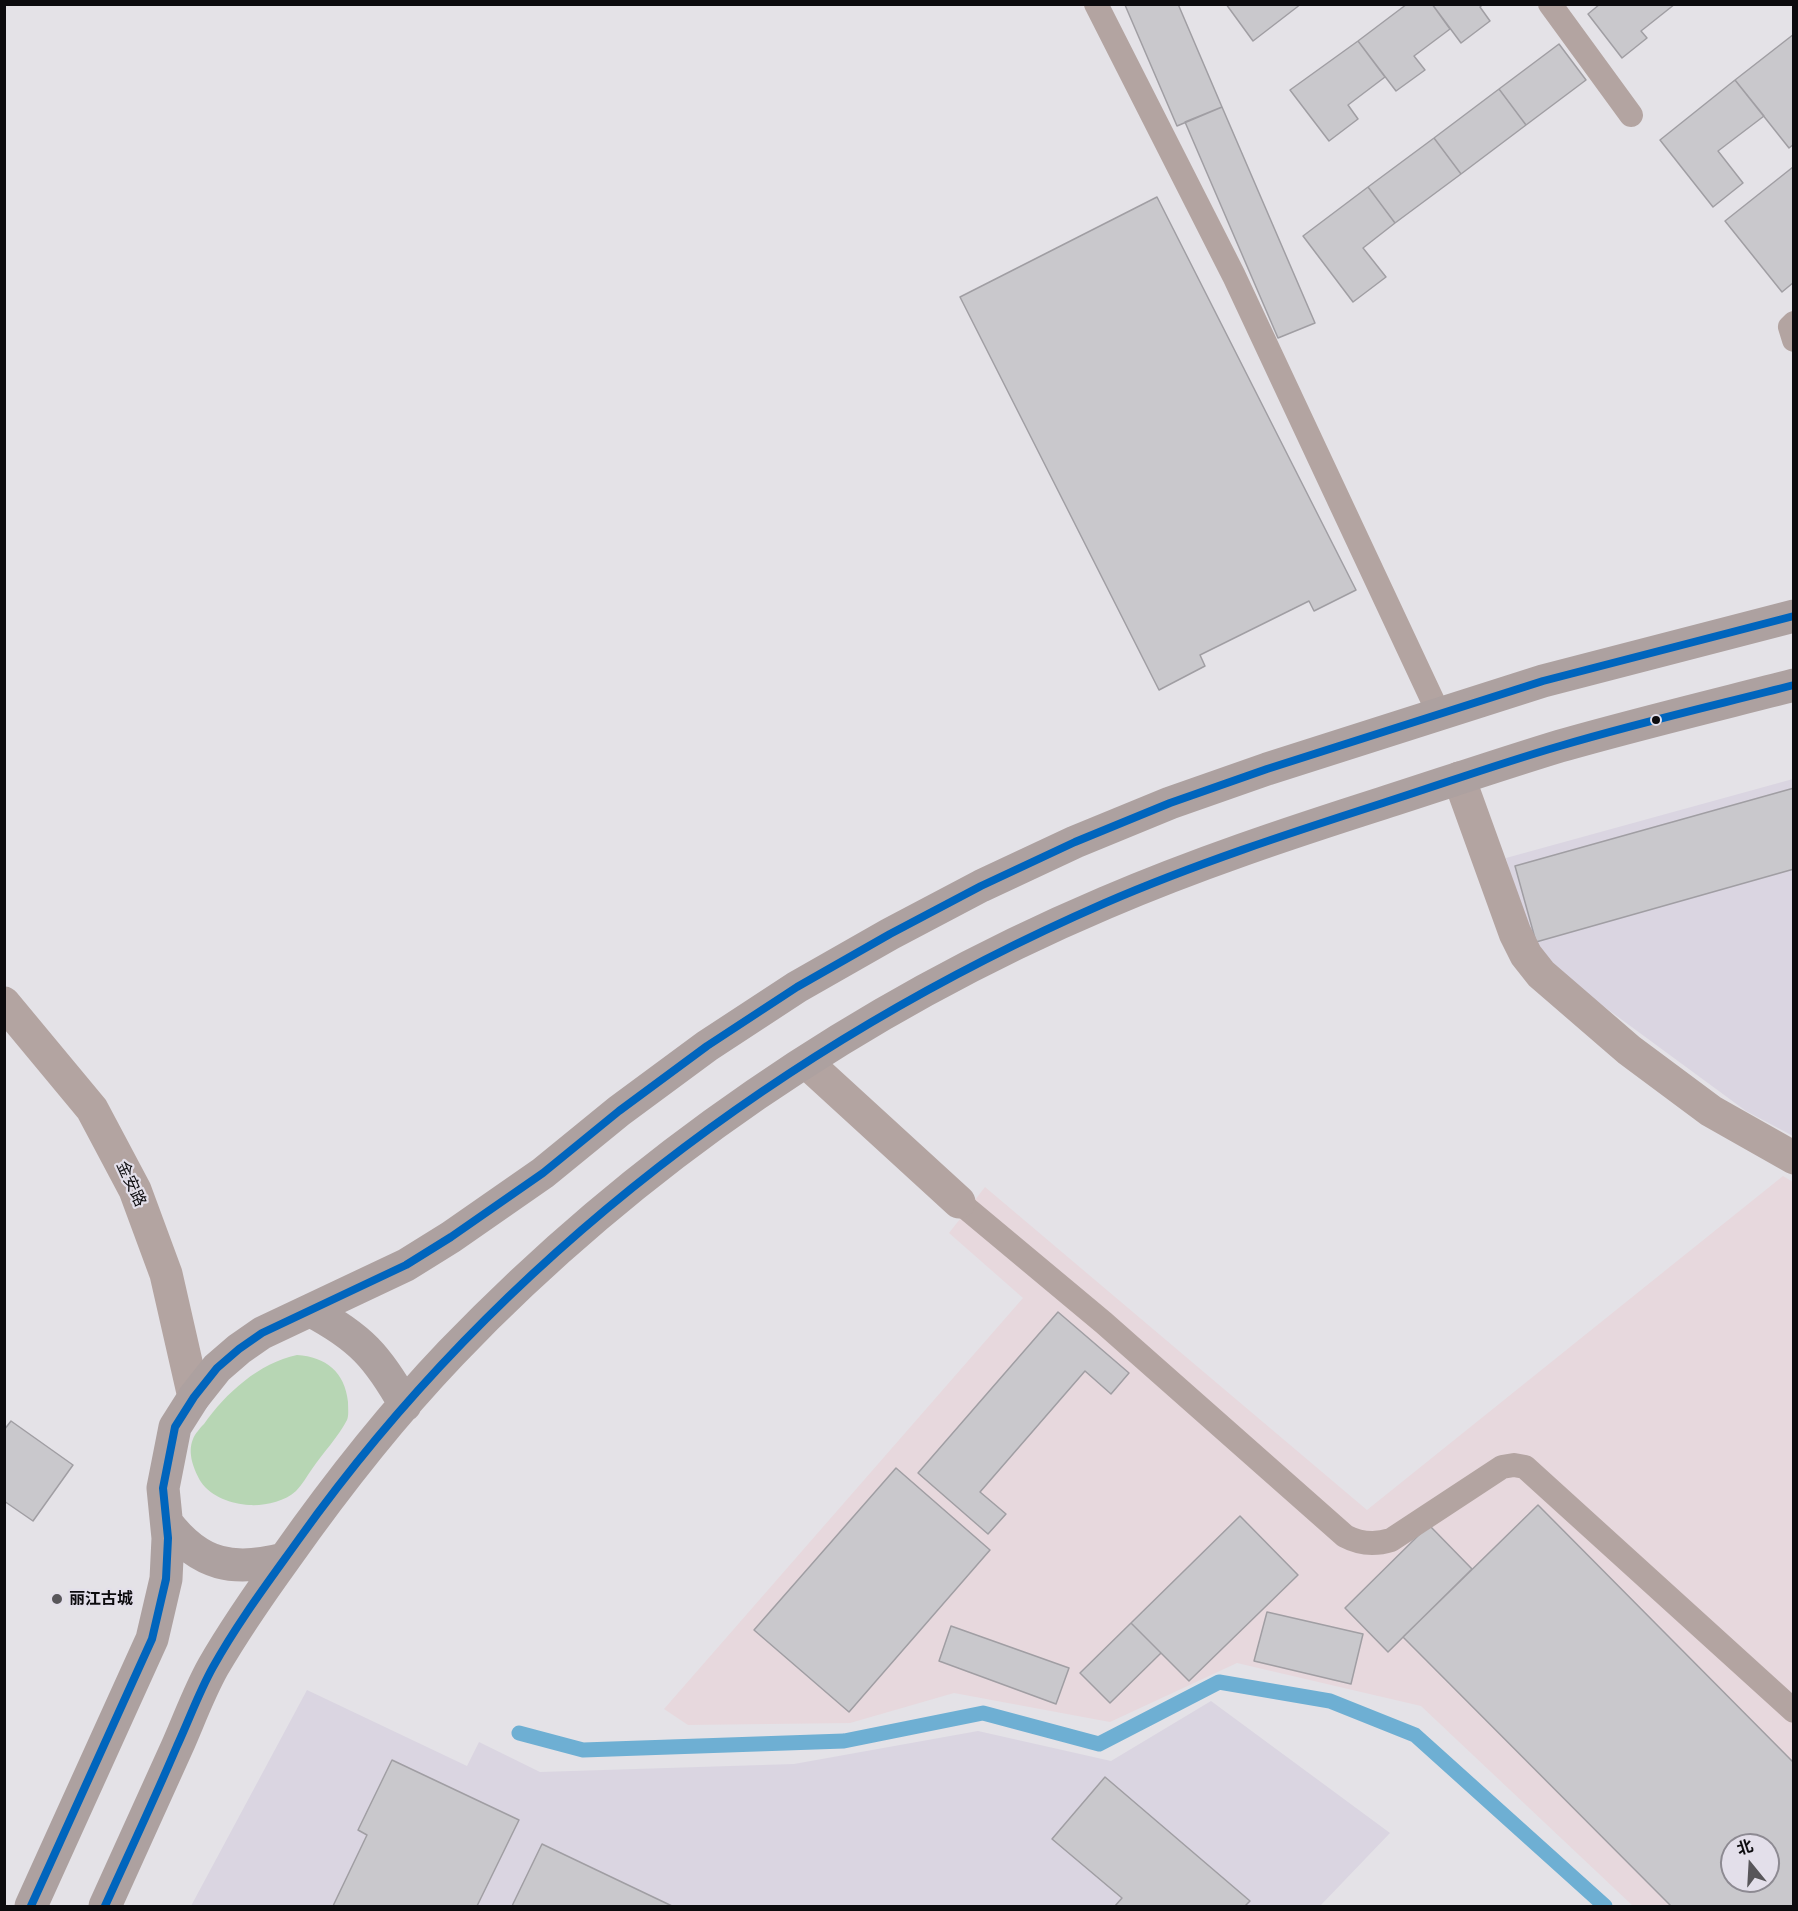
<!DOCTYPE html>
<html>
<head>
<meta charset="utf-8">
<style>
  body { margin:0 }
  #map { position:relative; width:1798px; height:1911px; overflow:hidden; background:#e4e2e7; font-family:Montserrat,"Noto Sans SC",sans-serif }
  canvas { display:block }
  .frame { position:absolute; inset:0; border:6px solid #0c0b0e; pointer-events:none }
  .north { position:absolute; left:1720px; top:1833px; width:60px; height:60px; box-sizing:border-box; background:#e3dfea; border:2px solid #8d8a92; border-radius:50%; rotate:342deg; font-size:16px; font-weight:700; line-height:24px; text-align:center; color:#0c0b0e }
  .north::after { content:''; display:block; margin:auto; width:21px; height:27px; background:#58565a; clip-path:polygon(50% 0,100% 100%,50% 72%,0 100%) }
</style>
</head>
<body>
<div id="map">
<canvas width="1798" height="1911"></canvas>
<div class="frame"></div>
<div class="north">北</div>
</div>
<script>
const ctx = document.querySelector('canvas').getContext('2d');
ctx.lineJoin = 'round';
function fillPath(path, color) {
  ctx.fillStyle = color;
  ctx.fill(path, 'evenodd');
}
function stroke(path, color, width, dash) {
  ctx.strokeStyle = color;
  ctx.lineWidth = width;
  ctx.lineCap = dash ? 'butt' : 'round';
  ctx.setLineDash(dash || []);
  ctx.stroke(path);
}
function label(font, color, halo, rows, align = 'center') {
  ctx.font = font + ' Montserrat,"Noto Sans SC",sans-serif';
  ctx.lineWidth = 4.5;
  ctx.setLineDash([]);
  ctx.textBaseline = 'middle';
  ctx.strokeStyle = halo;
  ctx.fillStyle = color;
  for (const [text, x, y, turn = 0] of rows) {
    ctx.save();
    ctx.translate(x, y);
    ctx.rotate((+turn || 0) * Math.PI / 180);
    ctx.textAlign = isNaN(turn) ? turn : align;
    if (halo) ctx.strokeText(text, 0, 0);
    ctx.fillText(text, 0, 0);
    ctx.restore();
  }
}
fillPath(new Path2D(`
  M1793 779V1136L1746 1111 1546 964 1529 939 1506 858Z
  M307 1690 467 1766 479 1742 540 1772 794 1764 978 1731 1111 1761 1211 1701 1390 1833 1320 1906H191Z`), '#dad5e1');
fillPath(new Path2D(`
  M1783 1176 1793 1182V1906H1633L1421 1706 1237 1663 1110 1722 954 1693 850 1723 688 1725 664 1709 1023 1298 949 1233 985 1187 1367 1510ZM1732 1845H1768V1881H1732Z`), '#e7d8dd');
fillPath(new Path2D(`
  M297 1355C326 1357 345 1372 348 1402 348 1408 349 1416 347 1420 339 1436 322 1454 312 1469 307 1476 302 1485 296 1491 284 1502 264 1506 249 1505 232 1504 211 1497 201 1482 194 1470 187 1453 193 1439 195 1434 200 1428 204 1424 226 1393 259 1363 297 1355Z`), '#b7d6b4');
stroke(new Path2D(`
  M519 1733 583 1750 844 1741 983 1713 1099 1744 1219 1682 1330 1701 1415 1735 1605 1906`), '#6eafd3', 15);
const building = new Path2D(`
  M1178 4 1222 107 1177 126 1125 5Z
  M1226 4H1301L1253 41Z
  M1407 4H1432L1450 29 1414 56 1425 70 1396 91 1358 41Z
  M1432 4H1483L1480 7 1490 21 1461 43Z
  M1600 4H1675L1641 31 1647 38 1622 58 1588 14Z
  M1794 34V144L1789 148 1735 80Z
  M1358 41 1385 77 1348 105 1358 119 1329 141 1290 90Z
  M1559 44 1586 80 1526 125 1499 89Z
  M1735 80 1764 116 1718 151 1743 183 1713 207 1660 140Z
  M1499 89 1526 125 1461 174 1434 138Z
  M1222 107 1315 323 1278 338 1185 122Z
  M1434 138 1461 174 1395 223 1368 187Z
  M1793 167 1794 282 1782 292 1725 221Z
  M1368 187 1395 223 1363 248 1386 277 1353 302 1303 236Z
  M1157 197 1356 590 1314 611 1309 601 1200 655 1205 666 1159 690 960 297Z
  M1794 788V869L1536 942 1515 866Z
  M1058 1312 1129 1373 1111 1394 1085 1371 980 1492 1006 1514 988 1534 918 1473Z
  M11 1421 73 1465 33 1521 4 1501V1430Z
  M896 1468 990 1550 849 1712 754 1630Z
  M1538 1505 1794 1763V1906H1671L1403 1637ZM1732 1845H1768V1881H1732Z
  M1240 1516 1298 1575 1189 1681 1131 1623Z
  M1429 1525 1472 1569 1388 1652 1345 1608Z
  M1267 1612 1363 1634 1351 1684 1254 1661Z
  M1131 1623 1161 1653 1110 1703 1080 1673Z
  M951 1626 1069 1668 1056 1704 939 1661Z
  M392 1760 519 1820 477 1906H333L367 1835 358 1830Z
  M1105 1777 1250 1901 1245 1906H1115L1122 1898 1052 1839Z
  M542 1844 672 1906H512Z`);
fillPath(building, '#c9c8cc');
stroke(building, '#a09ea3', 1.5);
stroke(new Path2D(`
  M1096 4 1234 276 1439 714
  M1550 4 1631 115
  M1794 323 1790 327 1794 340
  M959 1202 1104 1323 1345 1536C1360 1544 1375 1545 1391 1540L1502 1467 1514 1465 1525 1467 1794 1711`), '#b3a4a1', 24);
stroke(new Path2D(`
  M1459 778 1515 933 1526 955 1541 974 1629 1050 1711 1111 1794 1158
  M4 1003 92 1109 135 1190 166 1274 194 1397
  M806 1062 959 1202`), '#b3a4a1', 33);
stroke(new Path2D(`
  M311 1311C360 1337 378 1357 405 1405
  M167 1523C200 1566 234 1572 284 1559
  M31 1906 152 1639 166 1579 168 1538 163 1488 175 1427 194 1397 217 1368 239 1349 262 1333 406 1265 451 1237 543 1173 619 1111 707 1046 797 987 890 934 981 886 1075 842 1170 803 1267 769 1543 681 1794 616
  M105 1906C129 1853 153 1800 177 1747 189 1720 199 1692 213 1667 235 1629 260 1593 286 1557 336 1486 390 1417 451 1353 635 1161 860 1007 1105 903 1196 864 1289 833 1383 803 1442 784 1501 764 1560 746 1637 724 1716 705 1794 685`), '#ada1a0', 33);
stroke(new Path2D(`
  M31 1906 152 1639 166 1579 168 1538 163 1488 175 1427 194 1397 217 1368 239 1349 262 1333 406 1265 451 1237 543 1173 619 1111 707 1046 797 987 890 934 981 886 1075 842 1170 803 1267 769 1543 681 1794 616
  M105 1906C129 1853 154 1800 177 1746 189 1720 199 1692 213 1667 238 1622 269 1581 299 1539 501 1256 787 1042 1105 903 1195 864 1290 833 1383 803 1442 784 1501 763 1560 746 1637 723 1716 705 1794 685`), '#0065bd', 8);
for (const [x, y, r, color] of [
  [1656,720,5,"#0c0b0e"],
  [57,1599,6,"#58565a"]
]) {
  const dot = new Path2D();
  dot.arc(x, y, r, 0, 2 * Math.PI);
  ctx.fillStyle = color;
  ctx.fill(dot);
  stroke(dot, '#e3dfea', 2);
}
label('16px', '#0c0b0e', '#e3dfea', [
  ["金安路",131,1184,65]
]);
label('bold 16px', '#0c0b0e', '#e3dfea', [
  ["丽江古城",69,1599]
], 'left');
</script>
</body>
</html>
